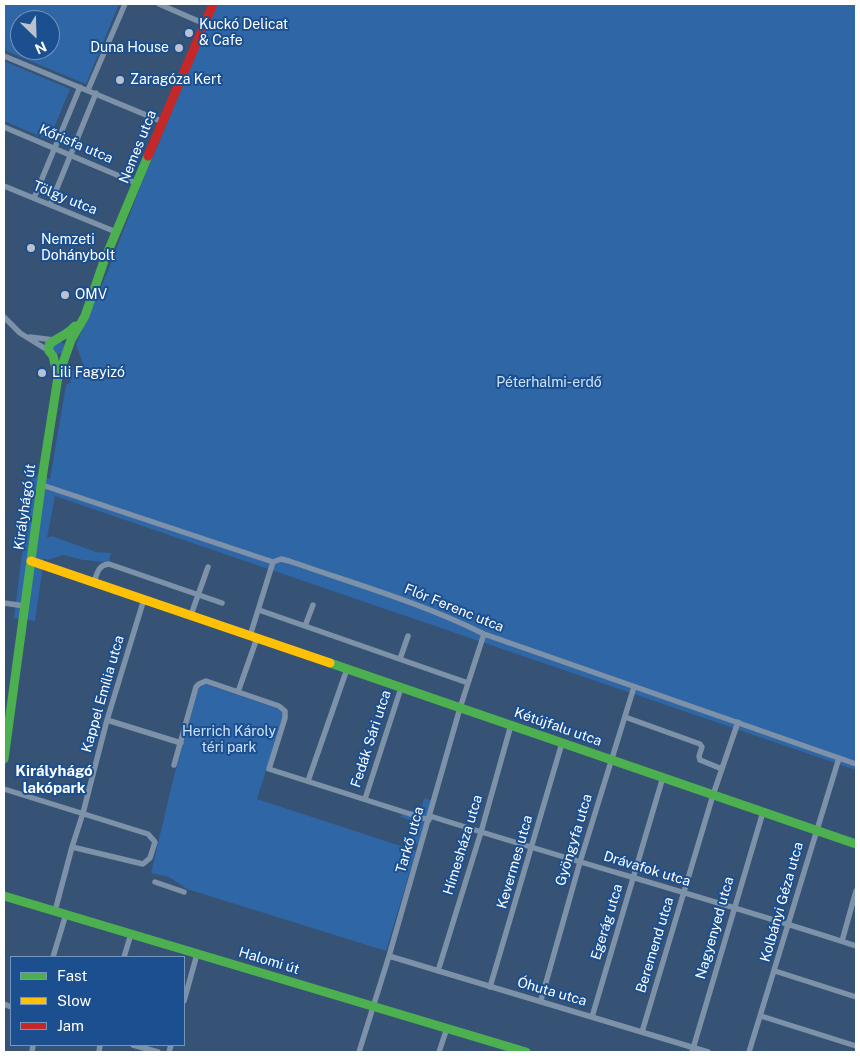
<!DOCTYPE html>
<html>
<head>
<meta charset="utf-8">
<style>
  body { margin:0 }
  #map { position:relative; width:860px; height:1056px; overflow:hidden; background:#365274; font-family:"Public Sans",sans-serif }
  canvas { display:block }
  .frame { position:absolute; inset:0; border:5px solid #fff; pointer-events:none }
  .legend { position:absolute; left:10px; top:956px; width:175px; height:90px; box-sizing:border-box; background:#1b4f8f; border:1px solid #7695bc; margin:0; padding:6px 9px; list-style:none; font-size:15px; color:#fff }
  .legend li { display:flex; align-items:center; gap:10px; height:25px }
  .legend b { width:25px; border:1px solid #7695bc }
  .north { position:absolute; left:10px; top:10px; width:50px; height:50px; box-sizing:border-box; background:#1b4f8f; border:1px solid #7695bc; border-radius:50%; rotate:156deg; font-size:14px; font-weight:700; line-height:20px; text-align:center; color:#fff }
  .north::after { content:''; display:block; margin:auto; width:18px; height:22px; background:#b9c2ce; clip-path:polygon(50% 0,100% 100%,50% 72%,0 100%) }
</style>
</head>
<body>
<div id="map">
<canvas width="860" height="1056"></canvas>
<div class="frame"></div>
<ul class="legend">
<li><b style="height:6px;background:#4caf50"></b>Fast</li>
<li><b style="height:6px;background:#ffc107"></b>Slow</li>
<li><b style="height:6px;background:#c62828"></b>Jam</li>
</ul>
<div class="north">N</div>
</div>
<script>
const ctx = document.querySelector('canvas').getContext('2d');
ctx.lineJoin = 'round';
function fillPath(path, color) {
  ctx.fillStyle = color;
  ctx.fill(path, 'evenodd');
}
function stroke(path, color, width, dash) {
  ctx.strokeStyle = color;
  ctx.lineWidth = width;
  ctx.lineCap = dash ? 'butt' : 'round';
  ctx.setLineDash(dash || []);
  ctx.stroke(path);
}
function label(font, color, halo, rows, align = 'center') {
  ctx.font = font + ' "Public Sans",sans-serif';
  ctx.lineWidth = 4;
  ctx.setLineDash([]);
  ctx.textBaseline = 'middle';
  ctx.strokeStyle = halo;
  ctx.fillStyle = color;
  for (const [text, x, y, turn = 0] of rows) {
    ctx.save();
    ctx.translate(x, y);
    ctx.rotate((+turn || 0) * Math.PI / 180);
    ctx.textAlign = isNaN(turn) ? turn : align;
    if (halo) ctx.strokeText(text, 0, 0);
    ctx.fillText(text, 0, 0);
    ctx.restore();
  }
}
fillPath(new Path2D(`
  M4 4H119L86 84 4 50ZM20 20H50V50H20Z
  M217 4H856V770L55 496 47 538 52 536 96 552 111 553 109 561 106 562 83 560 63 555 47 560 44 558 35 621 14 618 32 474 50 479 66 385 71 382 69 373 83 364 76 344 107 273 141 185Z
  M4 61 70 89 49 140 4 121Z
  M53 348a6 6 0 1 1 12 0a6 6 0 1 1-12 0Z
  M205 684 279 709 282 712 283 717 257 799 416 851 386 951 187 889 169 877 151 873 174 776 198 689Z
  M424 798 433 801 428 818 409 813 410 810 418 812 421 811Z
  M402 814 427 821 420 845 410 842 416 826 414 821 400 817Z`), '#2f66a5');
stroke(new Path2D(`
  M159 4 205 24
  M4 56 163 122
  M88 90 125 4
  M4 127 138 184
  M4 186 116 232
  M34 198 80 87
  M50 205 96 93
  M4 317 20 333 49 351
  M30 337 54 340
  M42 485 273 562 281 559 289 561C355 584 422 603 484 634L856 764
  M94 582C97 574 98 565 109 564L222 603
  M4 603 25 606
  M259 610 468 683
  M191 615 208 567
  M305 626 313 605
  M250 636 273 562
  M400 659 408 636
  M238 692 257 638
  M625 717 700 744 702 747 699 756 700 760 722 769
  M107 720 181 743
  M174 765 196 687 199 684 206 681 279 706 285 711V718L269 769 429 820
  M308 781 347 669
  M4 789 148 834 155 842 150 858 143 864 72 847
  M365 799 401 688
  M430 816C572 861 715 900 856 946
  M155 882 184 892
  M55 911 72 847 83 813 107 720 144 599
  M842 941 856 891
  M389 956 708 1052
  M53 957 66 914
  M124 957 131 934
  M438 971 481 832 511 725
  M775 971 856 997
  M490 987 562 743
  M541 1000 580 862 634 687
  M184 1001 197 954
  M4 1004 11 1007
  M761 1016 856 1046
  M592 1017 663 777
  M642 1032 713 795 738 722
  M133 1045 158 1052
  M32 1052 33 1045
  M99 1052 100 1045
  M169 1052 171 1045
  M359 1052 389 956 460 708 484 634
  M439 1052 447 1028
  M692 1052 763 812
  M749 1052 839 758`), '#7d92a8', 5.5);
stroke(new Path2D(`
  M58 377 53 356 49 351V345C58 336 65 337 75 326
  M330 663 856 844
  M4 759 43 472 58 377 71 340 85 316 104 261 148 156
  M4 896 526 1052`), '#4caf50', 9);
stroke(new Path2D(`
  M31 561 330 663`), '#ffc107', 9);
stroke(new Path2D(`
  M148 156 213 4`), '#c62828', 9);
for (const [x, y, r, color] of [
  [189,33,5,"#b9c2ce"],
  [179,48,5,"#b9c2ce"],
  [120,80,5,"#b9c2ce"],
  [31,248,5,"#b9c2ce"],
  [65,295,5,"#b9c2ce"],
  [42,373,5,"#b9c2ce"]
]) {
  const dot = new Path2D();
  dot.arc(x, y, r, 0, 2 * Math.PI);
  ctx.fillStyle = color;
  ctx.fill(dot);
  stroke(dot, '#1b4f8f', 2);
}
label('14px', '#fff', '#1b4f8f', [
  ["Kuckó Delicat",199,25],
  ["& Cafe",199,41],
  ["Duna House",169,48,"right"],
  ["Zaragóza Kert",130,80],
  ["Nemzeti",41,240],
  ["Dohánybolt",41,256],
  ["OMV",75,295],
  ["Lili Fagyizó",52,373]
], 'left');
label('14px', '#fff', '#1b4f8f', [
  ["Kőrisfa utca",76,144,23],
  ["Nemes utca",138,147,-68],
  ["Tölgy utca",65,198,22],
  ["Királyhágó út",25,507,-82],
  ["Flór Ferenc utca",454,608,22],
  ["Kappel Emília utca",103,694,-74],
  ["Kétújfalu utca",558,727,19],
  ["Fedák Sári utca",371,739,-72],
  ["Tarkő utca",410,840,-74],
  ["Gyöngyfa utca",574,840,-73],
  ["Hímesháza utca",463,845,-73],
  ["Kevermes utca",515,862,-74],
  ["Drávafok utca",647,869,17],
  ["Kolbányi Géza utca",782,902,-74],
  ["Egerág utca",607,922,-73],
  ["Nagyenyed utca",715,928,-74],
  ["Beremend utca",655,945,-73],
  ["Halomi út",269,961,17],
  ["Óhuta utca",552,992,16]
]);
label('14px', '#cfe3fa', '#1b4f8f', [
  ["Péterhalmi-erdő",549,383],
  ["Herrich Károly",229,732],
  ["téri park",229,748]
]);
label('bold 15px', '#fff', '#1b4f8f', [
  ["Királyhágó",54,771],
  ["lakópark",54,788]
]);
</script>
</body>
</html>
